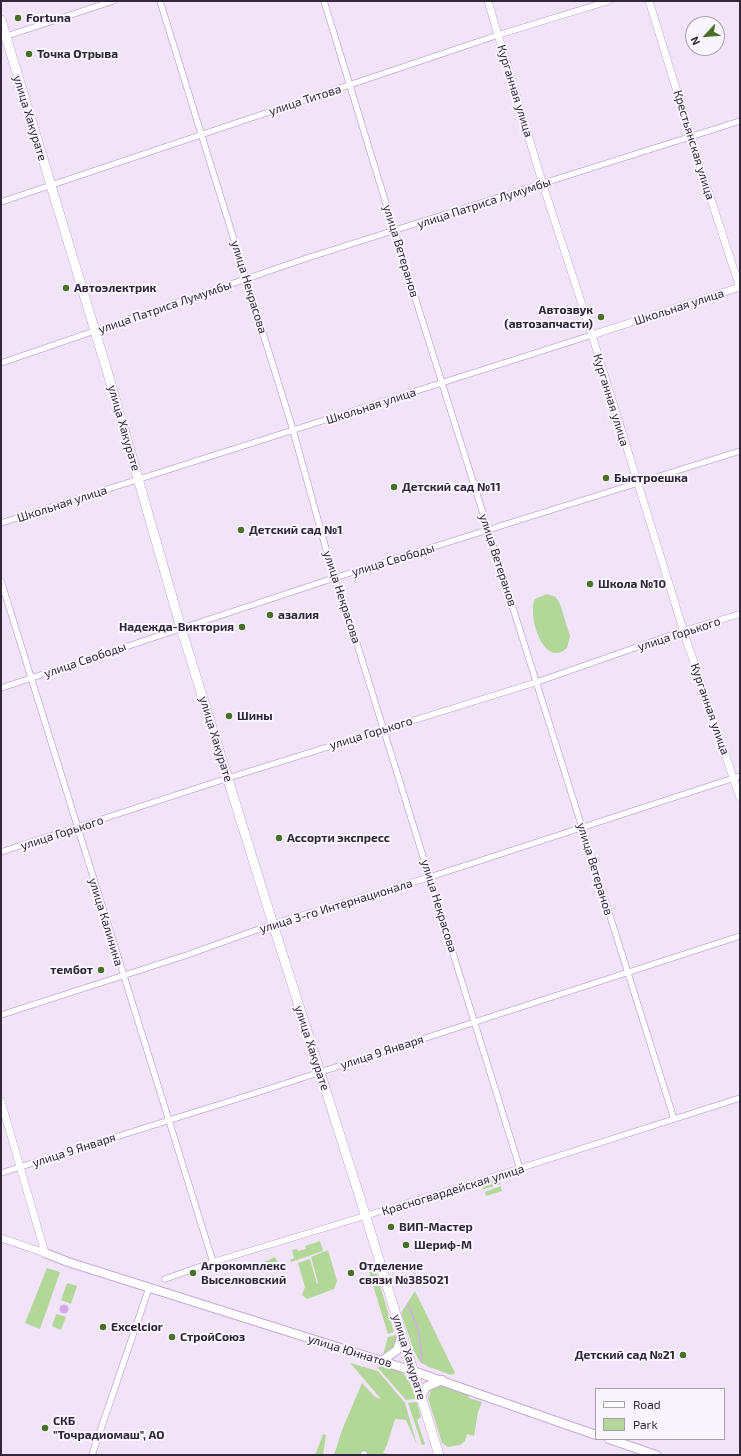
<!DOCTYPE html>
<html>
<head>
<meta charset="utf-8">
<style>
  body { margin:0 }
  #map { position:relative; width:741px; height:1456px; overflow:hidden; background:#f1e4f9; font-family:"Exo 2",sans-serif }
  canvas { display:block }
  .frame { position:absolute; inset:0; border:2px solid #322639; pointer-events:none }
  .legend { position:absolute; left:595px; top:1388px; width:130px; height:52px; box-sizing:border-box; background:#faf4fe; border:1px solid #aaa2af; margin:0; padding:5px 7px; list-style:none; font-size:12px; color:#322639 }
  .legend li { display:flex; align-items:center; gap:8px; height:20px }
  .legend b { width:20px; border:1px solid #aaa2af }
  .north { position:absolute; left:685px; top:16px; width:40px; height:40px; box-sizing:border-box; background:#faf4fe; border:1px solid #aaa2af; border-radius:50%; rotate:244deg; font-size:11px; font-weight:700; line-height:16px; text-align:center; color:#322639 }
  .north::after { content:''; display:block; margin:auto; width:14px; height:18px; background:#4a6f29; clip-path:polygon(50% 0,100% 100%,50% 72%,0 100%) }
</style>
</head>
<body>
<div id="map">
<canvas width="741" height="1456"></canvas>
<div class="frame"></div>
<ul class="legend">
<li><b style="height:5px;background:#fff"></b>Road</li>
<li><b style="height:11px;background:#b3d799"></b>Park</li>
</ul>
<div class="north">N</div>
</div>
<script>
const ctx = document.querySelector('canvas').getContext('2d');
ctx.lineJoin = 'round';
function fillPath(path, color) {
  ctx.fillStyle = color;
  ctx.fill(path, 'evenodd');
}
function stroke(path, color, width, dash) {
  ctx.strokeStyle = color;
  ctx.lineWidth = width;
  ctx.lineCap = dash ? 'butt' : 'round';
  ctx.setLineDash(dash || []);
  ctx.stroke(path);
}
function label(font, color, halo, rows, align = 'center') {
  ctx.font = font + ' "Exo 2",sans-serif';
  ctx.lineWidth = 4;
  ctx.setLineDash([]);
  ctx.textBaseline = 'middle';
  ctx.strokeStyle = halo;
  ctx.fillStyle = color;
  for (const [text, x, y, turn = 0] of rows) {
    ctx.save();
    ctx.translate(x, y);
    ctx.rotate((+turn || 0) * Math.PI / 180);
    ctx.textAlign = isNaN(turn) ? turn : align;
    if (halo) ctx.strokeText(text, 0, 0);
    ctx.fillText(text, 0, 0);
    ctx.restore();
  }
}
fillPath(new Path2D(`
  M547 594 556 597 560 604 570 636 567 648C542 670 527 612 535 599Z
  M496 1180 501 1184 483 1189 482 1185Z
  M501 1186 502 1191 486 1196 485 1192Z
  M320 1241 323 1251 291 1262 290 1260 294 1258 292 1250 297 1249 298 1251 306 1249 305 1246Z
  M328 1250 337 1281 334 1289 307 1299 302 1295 305 1287 298 1263 310 1259 317 1284 318 1283 311 1257Z
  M275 1257 279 1265 277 1268 262 1263Z
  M373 1267 376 1272 394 1332 388 1334 368 1269Z
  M47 1268 60 1272 40 1329 25 1323Z
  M67 1283 77 1286 71 1304 61 1300Z
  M415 1291 455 1373 451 1375 429 1367 420 1362 414 1351 401 1313Z
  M56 1314 66 1317 61 1330 52 1326Z
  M396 1335C399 1346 395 1349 386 1356L383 1355 388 1337Z
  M350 1363 378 1371 405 1403 417 1445 406 1420 395 1419 387 1445 383 1453 395 1455H334L342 1430 362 1383 375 1397 381 1399Z
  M379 1364C406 1372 407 1372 416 1399L406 1400 378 1368Z
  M441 1385 468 1393 469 1398 482 1402 478 1412 474 1436 467 1434 465 1441 460 1445 448 1447 442 1443 428 1398 431 1390Z
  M417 1402 421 1417 417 1420 425 1444 422 1445 408 1403Z
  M323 1434 326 1435 323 1455H314L316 1453Z`), '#b3d799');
fillPath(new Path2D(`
  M59.5 1309a4.5 4.5 0 1 1 9 0a4.5 4.5 0 1 1-9 0Z`), '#d3adea');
stroke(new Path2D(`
  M408 1304 419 1332 422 1363`), '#d3adea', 1.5);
const minor = new Path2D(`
  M160 1 293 430 334 578 353 631 520 1169
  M324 1 407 272 674 1119
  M1 38 113 1
  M1 202 498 35 609 1
  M1 363 307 258 740 121
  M1 523 592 335
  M1 581 213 1262
  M1 688 334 578 740 451
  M1 852 228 778 537 682 683 631 740 614
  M1 1015 187 955 273 924 430 877 740 776
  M1 1173 259 1092 740 936
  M165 1279 213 1262 477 1182 740 1098
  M92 1455 149 1288
  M364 1455V1454`);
const tertiary = new Path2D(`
  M488 1 543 185 592 335 687 642 740 798
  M649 1 701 169 740 288
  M592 335 740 287
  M1 1101 45 1253
  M1 1238 45 1253`);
const secondary = new Path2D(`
  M45 1253 68 1262 413 1371 596 1435
  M382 1361 397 1350 402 1335
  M421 1397 426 1387 442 1380
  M609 1439 656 1455`);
const primary = new Path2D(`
  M1 20 108 374 181 628 273 924 366 1217 439 1455`);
stroke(minor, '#c5a7d7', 7);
stroke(tertiary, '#c5a7d7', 8);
stroke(secondary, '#c5a7d7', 10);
stroke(primary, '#c5a7d7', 10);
stroke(minor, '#fff', 5.5);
stroke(tertiary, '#fff', 7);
stroke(secondary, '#fff', 8);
stroke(primary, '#fff', 9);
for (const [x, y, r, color] of [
  [18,18,4,"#4a6f29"],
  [29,54,4,"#4a6f29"],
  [66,288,4,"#4a6f29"],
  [601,317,4,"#4a6f29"],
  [606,478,4,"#4a6f29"],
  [394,487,4,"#4a6f29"],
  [241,530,4,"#4a6f29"],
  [590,584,4,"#4a6f29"],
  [270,615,4,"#4a6f29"],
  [242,627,4,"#4a6f29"],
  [229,716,4,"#4a6f29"],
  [279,838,4,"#4a6f29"],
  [101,970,4,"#4a6f29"],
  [391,1227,4,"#4a6f29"],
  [406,1245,4,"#4a6f29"],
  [193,1273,4,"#4a6f29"],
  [351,1273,4,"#4a6f29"],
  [103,1327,4,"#4a6f29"],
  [172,1337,4,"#4a6f29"],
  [683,1355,4,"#4a6f29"],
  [45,1428,4,"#4a6f29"]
]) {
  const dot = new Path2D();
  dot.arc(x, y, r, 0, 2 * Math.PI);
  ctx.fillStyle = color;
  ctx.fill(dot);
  stroke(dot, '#faf4fe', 1.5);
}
label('bold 12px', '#322639', '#faf4fe', [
  ["Fortuna",26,18],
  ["Точка Отрыва",37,54],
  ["Автоэлектрик",74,288],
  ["Автозвук",593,310,"right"],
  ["(автозапчасти)",593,324,"right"],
  ["Быстроешка",614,478],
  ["Детский сад №11",402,487],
  ["Детский сад №1",249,530],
  ["Школа №10",598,584],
  ["азалия",278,615],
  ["Надежда-Виктория",234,627,"right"],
  ["Шины",237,716],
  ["Ассорти экспресс",287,838],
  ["тембот",93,970,"right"],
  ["ВИП-Мастер",399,1227],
  ["Шериф-М",414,1245],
  ["Агрокомплекс",201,1266],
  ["Выселковский",201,1280],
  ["Отделение",359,1266],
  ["связи №385021",359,1280],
  ["Excelcior",111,1327],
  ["СтройСоюз",180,1337],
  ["Детский сад №21",675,1355,"right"],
  ["СКБ",53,1421],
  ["\"Точрадиомаш\", АО",53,1435]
], 'left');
label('12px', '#322639', '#faf4fe', [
  ["Курганная улица",515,91,73],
  ["улица Титова",305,100,-18],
  ["улица Хакурате",30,118,73],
  ["Крестьянская улица",694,145,73],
  ["улица Патриса Лумумбы",484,203,-18],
  ["улица Ветеранов",401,251,73],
  ["улица Некрасова",249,287,73],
  ["улица Патриса Лумумбы",165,307,-19],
  ["Школьная улица",679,307,-18],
  ["Курганная улица",611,400,73],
  ["Школьная улица",371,406,-18],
  ["улица Хакурате",124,428,74],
  ["Школьная улица",62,504,-18],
  ["улица Свободы",393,560,-17],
  ["улица Ветеранов",498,560,72],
  ["улица Некрасова",342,597,72],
  ["улица Горького",679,634,-18],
  ["улица Свободы",85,660,-19],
  ["Курганная улица",710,709,71],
  ["улица Горького",371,733,-17],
  ["улица Хакурате",216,739,73],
  ["улица Горького",62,833,-18],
  ["улица Ветеранов",595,869,73],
  ["улица 3-го Интернационала",336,906,-17],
  ["улица Некрасова",439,906,73],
  ["улица Калинина",106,922,73],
  ["улица Хакурате",312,1048,72],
  ["улица 9 Января",382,1052,-18],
  ["улица 9 Января",74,1150,-18],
  ["Красногвардейская улица",453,1190,-17],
  ["улица Юннатов",350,1351,17],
  ["улица Хакурате",409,1357,73]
]);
</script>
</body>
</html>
